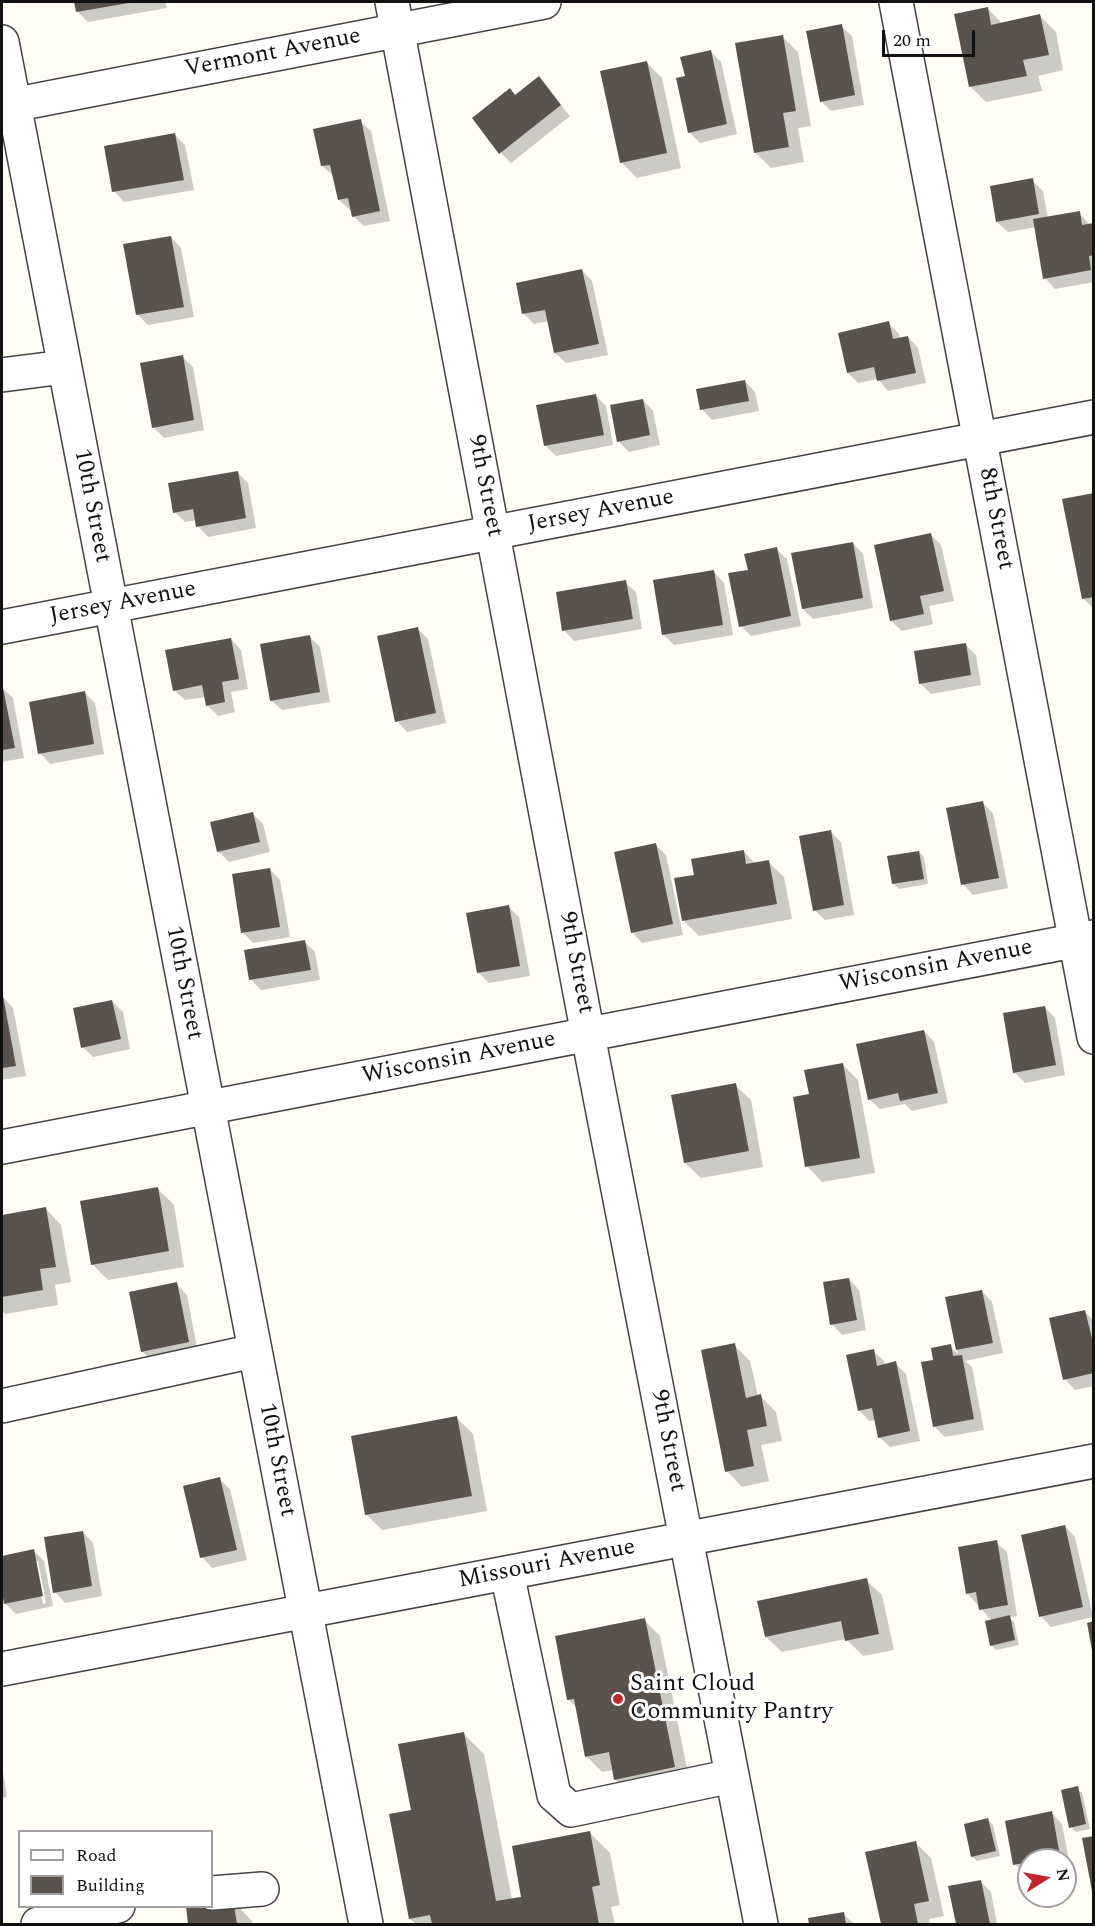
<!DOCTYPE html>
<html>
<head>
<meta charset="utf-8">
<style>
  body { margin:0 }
  #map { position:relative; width:1095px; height:1926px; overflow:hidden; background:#fffdf5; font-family:Spectral,serif }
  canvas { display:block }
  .frame { position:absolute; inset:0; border:3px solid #111; pointer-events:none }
  .legend { position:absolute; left:18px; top:1830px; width:195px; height:78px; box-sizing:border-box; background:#fff; border:2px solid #a0a0a0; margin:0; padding:8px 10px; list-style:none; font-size:18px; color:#111 }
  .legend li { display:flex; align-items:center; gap:12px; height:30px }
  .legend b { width:30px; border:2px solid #a0a0a0 }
  .north { position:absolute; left:1017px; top:1848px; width:60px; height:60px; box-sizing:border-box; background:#fff; border:2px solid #a0a0a0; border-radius:50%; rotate:79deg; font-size:16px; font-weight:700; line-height:24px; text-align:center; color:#111 }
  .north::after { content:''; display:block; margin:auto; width:21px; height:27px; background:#c4262e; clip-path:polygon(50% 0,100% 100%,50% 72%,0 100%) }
  .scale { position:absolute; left:882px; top:30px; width:93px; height:27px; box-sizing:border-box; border:3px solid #111; border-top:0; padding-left:8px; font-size:18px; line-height:21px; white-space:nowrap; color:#111; -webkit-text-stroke:4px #fff; paint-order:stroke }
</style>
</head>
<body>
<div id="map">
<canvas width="1095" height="1926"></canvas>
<div class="frame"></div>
<ul class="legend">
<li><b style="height:8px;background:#fff"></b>Road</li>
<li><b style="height:16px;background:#5a524d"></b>Building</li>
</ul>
<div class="north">N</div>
<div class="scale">20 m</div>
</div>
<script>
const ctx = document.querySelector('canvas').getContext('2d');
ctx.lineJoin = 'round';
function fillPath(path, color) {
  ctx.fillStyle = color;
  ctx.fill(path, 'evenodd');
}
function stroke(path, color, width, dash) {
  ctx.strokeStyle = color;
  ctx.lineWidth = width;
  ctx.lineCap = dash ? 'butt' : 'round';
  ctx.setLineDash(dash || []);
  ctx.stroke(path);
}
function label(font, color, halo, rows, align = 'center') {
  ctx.font = font + ' Spectral,serif';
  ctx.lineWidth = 6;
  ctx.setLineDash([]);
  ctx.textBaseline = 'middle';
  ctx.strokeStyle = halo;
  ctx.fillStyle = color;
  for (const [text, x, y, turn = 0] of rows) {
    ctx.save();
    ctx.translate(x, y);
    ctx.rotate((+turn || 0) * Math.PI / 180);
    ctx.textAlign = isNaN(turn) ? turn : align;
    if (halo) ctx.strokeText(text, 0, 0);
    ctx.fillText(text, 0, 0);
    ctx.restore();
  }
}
fillPath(new Path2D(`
  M75 2H165L167 8 88 22 77 11Z
  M987 8 1003 24 1040 16 1056 32 1063 70 1038 76 1042 91 986 102 971 87Z
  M841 26 852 36 864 105 831 111 821 101Z
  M782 36 798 52 811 126 798 128 804 162 771 168 755 152Z
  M710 51 721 62 737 134 700 143 689 132 687 77Z
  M646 62 662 78 681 168 637 178 621 162Z
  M538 78 570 116 511 163 501 153 516 96Z
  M360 121 371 131 390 221 364 226 353 216 352 210H350L339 200 334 176 322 166Z
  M175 135 185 145 194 190 124 202 114 191Z
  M1032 180 1043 191 1048 218 1079 213 1090 225 1094 224V282L1055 289 1045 278 1036 227 1008 232 997 222Z
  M171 237 181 248 194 317 148 325 138 315Z
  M582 270 592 281 608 355 566 363 555 353 549 321 534 324 524 314Z
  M888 323 899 334 900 339 908 337 918 348 926 383 888 391 878 379 858 383 848 373Z
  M182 356 193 367 204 430 164 438 153 427Z
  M745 381 755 392 759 411 712 420 702 409Z
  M596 396 606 406 613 445 556 456 545 445Z
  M643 400 653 411 660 445 629 452 618 441Z
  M237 472 248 483 256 528 208 537 198 526 197 520 185 522 175 512Z
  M1094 495V609L1083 598Z
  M931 535 941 545 954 601 929 606 933 624 902 631 891 621Z
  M853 543 863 554 873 608 813 619 803 609Z
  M776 549 787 559 801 626 751 636 741 626 749 571Z
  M714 572 724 583 733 635 674 645 663 634Z
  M625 582 636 592 642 629 574 641 564 630Z
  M418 629 428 639 446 723 407 732 397 721Z
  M310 637 320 647 330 702 282 710 271 700Z
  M231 639 241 650 248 689 231 692 235 712 218 716 207 705 206 697 185 700 174 690Z
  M965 644 976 655 981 685 931 694 920 683Z
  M2 688 13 698 24 758 2 762Z
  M85 693 95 703 104 754 50 764 40 753Z
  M982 802 993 813 1008 888 973 895 963 884Z
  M253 814 263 824 270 852 229 862 218 851Z
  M830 831 841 842 854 915 825 920 814 910Z
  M656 845 666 855 683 935 642 943 632 932Z
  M743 851 756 864 768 862 784 877 792 919 699 936 683 920 696 876Z
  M919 852 924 857 928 884 899 889 894 884 889 857Z
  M270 869 280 880 290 937 253 943 243 933Z
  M509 907 519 917 530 976 489 983 478 972Z
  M305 942 315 952 320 980 261 990 250 979Z
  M3 997 13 1008 26 1076 2 1080Z
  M112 1001 123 1012 130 1049 93 1057 83 1047Z
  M1045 1007 1055 1018 1065 1075 1025 1083 1014 1072Z
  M924 1031 934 1042 948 1103 912 1111 905 1104 880 1109 869 1099Z
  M842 1064 858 1080 875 1173 822 1182 807 1166 811 1096Z
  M735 1085 751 1100 763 1167 701 1178 685 1163Z
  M158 1189 174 1205 184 1267 108 1280 92 1264Z
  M46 1209 61 1225 71 1282 55 1285 58 1305 5 1314 2 1311V1216Z
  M849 1279 859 1290 866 1330 842 1335 832 1324Z
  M176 1284 187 1295 198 1353 153 1362 142 1351Z
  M982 1291 992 1302 1003 1353 965 1361 972 1367 984 1430 945 1437 935 1427V1361L950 1346 958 1354 947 1299Z
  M1084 1311 1094 1321V1386L1075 1390 1065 1379Z
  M734 1345 750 1361 758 1396H760L776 1412 782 1441 761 1445 769 1481 742 1487 727 1471Z
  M873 1351 884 1361 885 1365 895 1363 906 1374 920 1441 890 1447 879 1437 876 1420 869 1421 859 1410Z
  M457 1418 473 1434 487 1511 382 1530 366 1514Z
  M219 1479 230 1489 247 1560 212 1568 202 1557Z
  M1065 1526 1075 1537 1093 1617 1051 1627 1041 1616Z
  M83 1532 93 1543 102 1596 65 1603 55 1592Z
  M996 1542 1007 1552 1017 1616 1009 1617 1014 1622 1019 1645 996 1650 991 1645 992 1621 967 1593Z
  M34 1551 44 1561 53 1606 16 1614 5 1603 2 1584V1557ZM35 1561H38L46 1603 43 1604Z
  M866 1580 882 1595 894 1650 863 1656 846 1639 782 1652 766 1637Z
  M644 1620 660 1636 690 1783 631 1795 615 1779 613 1770 602 1772 586 1756 578 1709 568 1699Z
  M464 1734 484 1754 512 1900 523 1898 590 1833 610 1853 620 1905 611 1907 615 1924H416L410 1919 413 1811Z
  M2 1765 7 1797 2 1798Z
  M1077 1788 1082 1793 1090 1829 1076 1832 1071 1827Z
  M1052 1813 1062 1824 1070 1866 1065 1867V1860H1029V1874H1025L1015 1864Z
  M988 1820 993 1825 1000 1856 977 1861 972 1856Z
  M915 1842 931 1858 944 1916 929 1919 930 1924H883L867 1853Z
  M980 1881 991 1892 997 1924H958L950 1887Z
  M232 1900 252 1921 253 1924H190L188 1906H212Z
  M843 1914 854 1924H811L810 1919Z`), '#0003');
fillPath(new Path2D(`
  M74 2H128L129 3 76 12Z
  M988 7 991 25 1040 14 1049 55 1023 60 1027 76 969 87 954 14Z
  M842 24 855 95 820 102 806 31Z
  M783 35 796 111 783 113 789 147 754 153 735 43Z
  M711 50 727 124 688 133 676 78 685 76 680 57Z
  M647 61 667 153 620 163 600 71Z
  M539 76 561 105 499 154 472 118 510 88 515 95Z
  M361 119 380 211 352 217 348 198 338 200 330 165 321 166 313 129Z
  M175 133 184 180 112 192 104 146Z
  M1033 178 1039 214 996 222 990 186Z
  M1080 211 1082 225 1094 223V255L1089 256 1091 270 1043 279 1033 219Z
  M171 236 184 307 136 315 123 244Z
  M582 269 599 344 554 353 545 310 522 314 516 283Z
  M889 321 893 339 908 336 916 373 877 381 874 367 847 373 838 333Z
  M183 355 194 420 152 428 140 363Z
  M745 380 749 401 700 410 696 389Z
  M596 394 604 435 544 446 536 405Z
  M643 399 650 435 617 442 610 405Z
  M238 471 246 518 196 527 193 509 173 513 168 483Z
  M1094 493V597L1082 599 1062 499Z
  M931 533 944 591 920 596 924 614 890 621 874 545Z
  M853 542 863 598 802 609 791 553Z
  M777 547 791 616 739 627 728 573 748 570 744 554Z
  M714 570 723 625 662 635 653 580Z
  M626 580 633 619 562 631 556 592Z
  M418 627 436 713 395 722 377 636Z
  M310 635 320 692 270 701 260 644Z
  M231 638 239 679 222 682 225 702 206 706 202 685 173 691 165 650Z
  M966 643 971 675 919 684 914 651Z
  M2 683 15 748 2 750Z
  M85 691 94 744 38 754 29 702Z
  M983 801 999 878 961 885 946 808Z
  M253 812 260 842 217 852 210 822Z
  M831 830 844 905 813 911 799 836Z
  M656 843 673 924 631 933 614 852Z
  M744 850 746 864 769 860 777 904 682 921 674 878 694 875 691 859Z
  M919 851 924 879 892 884 887 856Z
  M270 868 280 927 241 933 232 874Z
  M509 905 520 966 477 973 466 913Z
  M305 940 311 970 249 980 244 950Z
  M2 996H3L16 1066 2 1068Z
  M112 1000 121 1039 81 1048 73 1008Z
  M1045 1006 1056 1065 1013 1073 1003 1013Z
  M924 1030 938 1093 900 1101 898 1093 868 1100 856 1044Z
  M843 1063 860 1158 805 1167 793 1097 809 1094 804 1070Z
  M736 1083 749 1151 684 1163 671 1095Z
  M158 1187 169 1251 91 1265 80 1201Z
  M46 1207 56 1267 40 1269 43 1290 2 1297V1215Z
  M849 1278 857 1320 830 1325 823 1282Z
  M177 1282 189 1342 141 1352 129 1292Z
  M982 1290 993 1343 956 1350 945 1297Z
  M1085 1310 1094 1347V1373L1063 1380 1049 1318Z
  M735 1343 746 1398 761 1394 767 1426 747 1430 754 1466 725 1472 701 1350Z
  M951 1344 953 1356 962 1355 974 1419 933 1427 921 1362 933 1360 931 1348Z
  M874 1349 877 1366 896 1361 910 1431 878 1438 872 1408 858 1411 846 1355Z
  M457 1416 472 1496 365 1515 351 1436Z
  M220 1477 237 1550 200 1558 183 1486Z
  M1065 1525 1083 1607 1039 1617 1021 1535Z
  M83 1531 92 1586 53 1593 44 1537Z
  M997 1540 1008 1605 979 1610 976 1592 966 1594 958 1547Z
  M34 1549 43 1596 4 1604 2 1592V1556Z
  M867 1578 879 1634 845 1641 841 1621 765 1637 757 1601Z
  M1010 1615 1015 1640 990 1646 985 1621Z
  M645 1618 675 1767 614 1780 609 1752 585 1757 574 1699 567 1700 555 1636Z
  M1094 1621V1650H1092L1087 1623Z
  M464 1732 496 1901 521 1897 512 1846 590 1831 600 1885 592 1887 599 1924H432L430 1915 409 1919 389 1814 411 1810 398 1744Z
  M1078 1786 1086 1824 1069 1828 1061 1790Z
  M1052 1811 1060 1856 1029 1860V1862L1013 1865 1005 1821Z
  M988 1818 996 1851 971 1857 964 1824Z
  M1094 1836V1891H1092L1082 1838Z
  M916 1841 929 1901 914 1904 918 1924H881L865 1852Z
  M981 1880 990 1924H956L948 1886Z
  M233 1899 237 1924H188L186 1906H212Z
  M844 1912 846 1924H809L808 1918Z`), '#5a524d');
const minor = new Path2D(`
  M392 2 588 1035 761 1924
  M896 2 1094 1037
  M2 42 366 1924
  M2 107 544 2
  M2 375 64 367
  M2 627 1094 417
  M2 1147 1094 937
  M2 1406 254 1351
  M507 1573 554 1795 571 1810 732 1776
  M2 1669 1094 1461
  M212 1893 262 1889
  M38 1924 118 1906`);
stroke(minor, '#444', 36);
stroke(minor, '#fff', 33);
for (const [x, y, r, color] of [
  [618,1699,6,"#c4262e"]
]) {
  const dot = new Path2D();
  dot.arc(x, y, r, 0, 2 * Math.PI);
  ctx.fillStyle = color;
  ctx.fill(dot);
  stroke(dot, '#fff', 2);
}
label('24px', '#111', '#fff', [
  ["Vermont Avenue",273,54,-11],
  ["9th Street",484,486,79],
  ["10th Street",91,506,79],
  ["Jersey Avenue",601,512,-11],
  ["8th Street",995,519,79],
  ["Jersey Avenue",123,604,-11],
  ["9th Street",575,963,79],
  ["Wisconsin Avenue",936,967,-11],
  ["10th Street",183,983,79],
  ["Wisconsin Avenue",459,1059,-11],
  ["9th Street",667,1441,79],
  ["10th Street",276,1460,79],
  ["Missouri Avenue",547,1565,-11]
]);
label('24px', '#111', '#fff', [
  ["Saint Cloud",630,1685],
  ["Community Pantry",630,1713]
], 'left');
</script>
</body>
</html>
